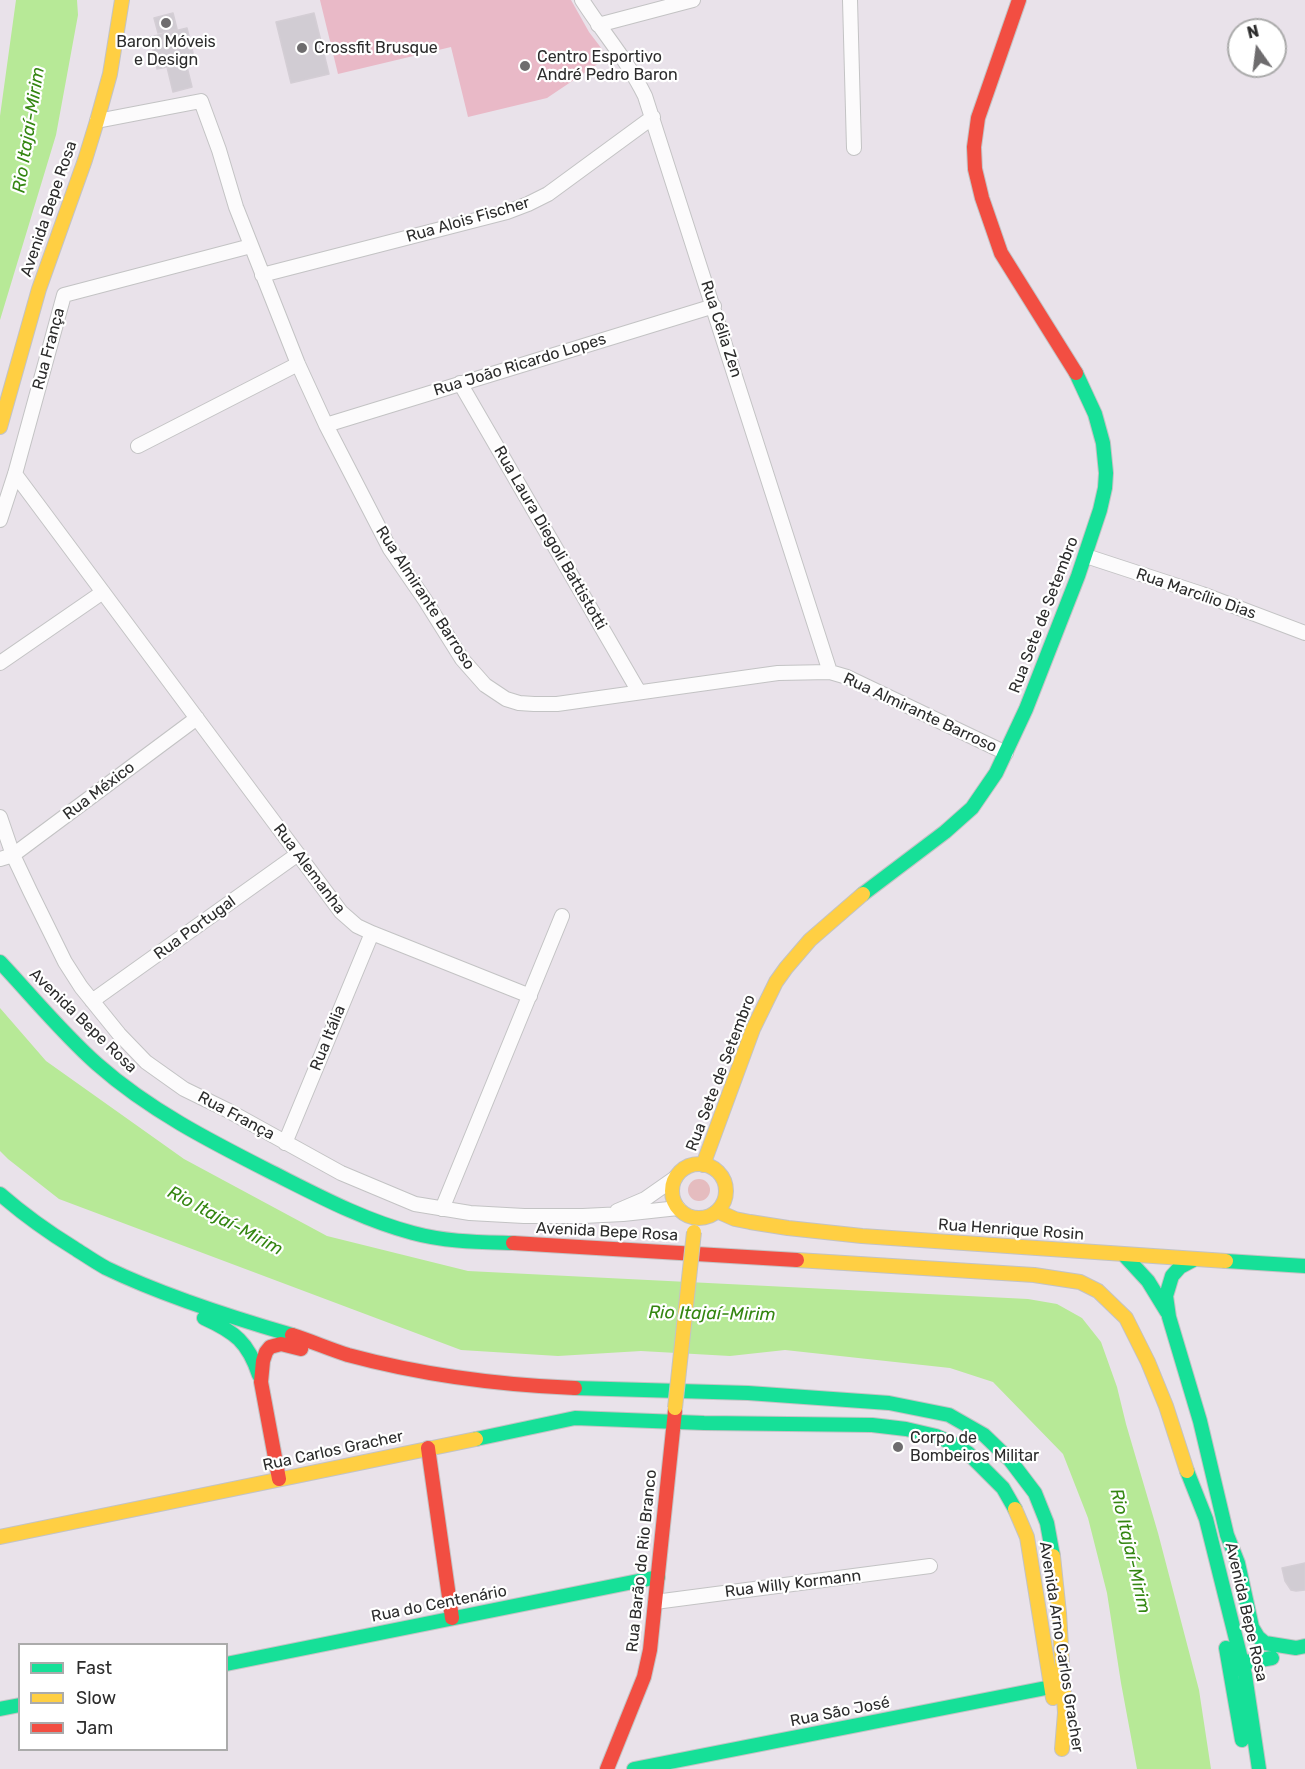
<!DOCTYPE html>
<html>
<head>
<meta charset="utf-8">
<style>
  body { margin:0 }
  #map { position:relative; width:1305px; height:1769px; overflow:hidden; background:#e9e2ea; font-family:Rubik,sans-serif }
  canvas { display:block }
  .legend { position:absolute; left:18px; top:1643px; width:210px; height:108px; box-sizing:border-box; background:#fff; border:2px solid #ababab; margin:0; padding:8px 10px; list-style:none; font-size:18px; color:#2c2c2c }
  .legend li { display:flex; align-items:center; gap:12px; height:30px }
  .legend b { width:30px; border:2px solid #ababab }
  .north { position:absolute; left:1227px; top:18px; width:60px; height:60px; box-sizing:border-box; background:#fff; border:2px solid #ababab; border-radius:50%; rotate:346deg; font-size:16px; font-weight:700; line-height:24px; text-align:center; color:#2c2c2c }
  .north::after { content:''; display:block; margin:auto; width:21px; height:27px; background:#6e6c6e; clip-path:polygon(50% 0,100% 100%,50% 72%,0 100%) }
</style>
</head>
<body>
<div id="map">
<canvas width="1305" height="1769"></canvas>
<ul class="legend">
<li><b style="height:8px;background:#16e098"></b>Fast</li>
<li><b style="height:8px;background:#ffcf43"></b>Slow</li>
<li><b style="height:8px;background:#f24e42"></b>Jam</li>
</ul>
<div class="north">N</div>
</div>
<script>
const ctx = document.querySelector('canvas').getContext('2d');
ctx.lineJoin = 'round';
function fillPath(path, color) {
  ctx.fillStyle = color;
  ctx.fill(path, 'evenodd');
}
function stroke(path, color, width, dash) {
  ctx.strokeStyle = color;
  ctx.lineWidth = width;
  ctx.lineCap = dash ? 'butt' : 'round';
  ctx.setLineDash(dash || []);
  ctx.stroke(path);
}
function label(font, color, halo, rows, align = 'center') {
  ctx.font = font + ' Rubik,sans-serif';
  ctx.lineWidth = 4.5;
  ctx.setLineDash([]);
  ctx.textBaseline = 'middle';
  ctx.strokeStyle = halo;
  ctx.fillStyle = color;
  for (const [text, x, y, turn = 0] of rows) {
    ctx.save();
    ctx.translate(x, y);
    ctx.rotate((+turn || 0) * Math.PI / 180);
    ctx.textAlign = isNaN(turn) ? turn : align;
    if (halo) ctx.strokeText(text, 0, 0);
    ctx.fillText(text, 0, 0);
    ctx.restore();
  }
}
fillPath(new Path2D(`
  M688 1190a11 11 0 1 1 22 0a11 11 0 1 1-22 0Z`), '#e5bcbf');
fillPath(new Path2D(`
  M320 0H571L589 32 608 57 547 98 468 117 451 47 338 74Z`), '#e9b9c7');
fillPath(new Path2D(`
  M16 0H77L78 15 56 135 0 320V116Z
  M0 1008 46 1061 184 1159 327 1236 468 1271 1028 1299 1057 1304 1082 1318 1101 1342 1117 1387 1126 1424 1158 1533 1199 1690 1211 1769H1137L1121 1683 1107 1593 1088 1518 1063 1454 993 1382 950 1368 785 1350 730 1356 641 1351 558 1356 461 1350 59 1199 8 1159 0 1151Z`), '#b7e997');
const building = new Path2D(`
  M173 13 177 29 158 33 154 18Z
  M314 13 329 74 291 83 276 22Z
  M187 28 195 61 186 63 192 87 173 92 167 67 157 69 150 37Z
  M1305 1563V1590L1296 1591 1291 1590 1285 1581 1282 1568Z`);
fillPath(building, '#d1ccd3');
stroke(building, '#d4ced5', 1.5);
const street = new Path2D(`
  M582 0C603 33 628 61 645 96L830 672
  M850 0 854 148
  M598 25 693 0
  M97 121 201 101 219 150 236 207 298 364 326 425 390 549 425 600 462 659 485 685 506 699 519 703 534 704H557L778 673 830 672 847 677 1006 753
  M262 275 507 212 528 204 548 194 653 117
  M460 383 639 692
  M326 425 714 306
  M138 446 298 364
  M15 474 341 912 357 926 372 933 530 996
  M0 520 15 474 64 295 251 246
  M1086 556 1202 594 1305 633
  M0 663 103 592
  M0 817 13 855 30 891 65 962 81 987 119 1034 146 1062 184 1089 227 1110 341 1173 415 1204 470 1213 524 1216H583L623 1214 678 1208
  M0 859 13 855 197 718
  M92 1001 298 854
  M285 1143 372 933
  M442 1209 562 916
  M617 1211 645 1199 675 1178
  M655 1602 930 1566`);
const fast = new Path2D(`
  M863 894 945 832 972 808 996 773 1026 709 1078 576 1100 510 1105 488 1106 473 1103 443 1095 414 1076 373
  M0 962C32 996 62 1033 97 1064 149 1110 210 1141 271 1172 317 1195 363 1220 413 1233 446 1242 479 1242 513 1243
  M0 1194C23 1214 48 1232 74 1248 85 1255 95 1262 106 1268 164 1296 230 1317 292 1335
  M1124 1255 1148 1281 1167 1312
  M1195 1259 1180 1267 1172 1276 1166 1296 1169 1317 1200 1421 1227 1535 1238 1563 1252 1627 1258 1637 1265 1643 1296 1648 1305 1646
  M1226 1261 1305 1266
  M204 1318C235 1332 248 1342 259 1375
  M575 1388 748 1393 889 1403 949 1415 984 1435 1010 1460 1035 1493 1047 1523 1053 1556
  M476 1439 575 1418 704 1423 872 1425 906 1429 936 1436 952 1443 968 1453 1003 1488 1015 1509
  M1187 1471 1206 1519 1245 1675 1259 1769
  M1226 1648 1242 1740
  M1233 1656C1243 1666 1259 1660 1272 1658
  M226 1664 658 1577
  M0 1709 20 1705
  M634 1769 1051 1687`);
const slow = new Path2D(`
  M0 427 39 289 85 160 97 121 110 74 122 0
  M672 1191a27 27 0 1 1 54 0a27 27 0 1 1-54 0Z
  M703 1165 753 1029 776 982 786 968 810 940 863 894
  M717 1211 735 1219 750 1222 788 1228 862 1236 1226 1261
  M797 1260 1034 1275 1080 1282 1098 1291 1126 1318 1148 1362 1166 1406 1187 1471
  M1015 1509 1027 1537 1053 1698
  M0 1537 476 1439
  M1053 1556 1059 1613 1065 1713 1062 1749`);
const jam = new Path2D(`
  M1019 0 978 118 974 147 975 169 982 198 1001 253 1076 373
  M513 1243 797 1260
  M292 1335C311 1341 329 1349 348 1355 422 1375 499 1385 575 1388
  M428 1448 452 1618
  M279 1479 261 1382 263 1361 266 1352 270 1347 281 1344 301 1349
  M607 1769 644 1677 650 1650 675 1411`);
stroke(street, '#c3c3c4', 16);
stroke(fast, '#c3c3c4', 16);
stroke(slow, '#c3c3c4', 16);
stroke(jam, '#c3c3c4', 16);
stroke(street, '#fcfbfc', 14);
stroke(fast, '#16e098', 14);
stroke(slow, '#ffcf43', 14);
stroke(jam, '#f24e42', 14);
const slowBridge = new Path2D(`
  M675 1408 694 1232`);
stroke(slowBridge, '#c3c3c4', 16, []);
stroke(slowBridge, '#ffcf43', 14);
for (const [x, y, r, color] of [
  [166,23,6,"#6e6c6e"],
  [302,48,6,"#6e6c6e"],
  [525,66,6,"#6e6c6e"],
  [898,1447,6,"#6e6c6e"]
]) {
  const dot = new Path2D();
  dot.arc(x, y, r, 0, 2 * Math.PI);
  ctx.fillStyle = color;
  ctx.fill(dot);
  stroke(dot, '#fff', 2);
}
label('16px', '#2c2c2c', '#fff', [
  ["Baron Móveis",166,42,"center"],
  ["e Design",166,60,"center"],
  ["Crossfit Brusque",314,48],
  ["Centro Esportivo",537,57],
  ["André Pedro Baron",537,75],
  ["Corpo de",910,1438],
  ["Bombeiros Militar",910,1456]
], 'left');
label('16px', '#2c2c2c', '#fff', [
  ["Avenida Bepe Rosa",49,209,-71],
  ["Rua Alois Fischer",468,220,-16],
  ["Rua Célia Zen",721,329,72],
  ["Rua França",49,349,-75],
  ["Rua João Ricardo Lopes",520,365,-17],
  ["Rua Laura Diegoli Battistotti",550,538,60],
  ["Rua Marcílio Dias",1196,594,19],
  ["Rua Almirante Barroso",425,598,57],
  ["Rua Sete de Setembro",1044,615,-69],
  ["Rua Almirante Barroso",920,713,25],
  ["Rua México",99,791,-37],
  ["Rua Alemanha",309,869,53],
  ["Rua Portugal",195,928,-36],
  ["Avenida Bepe Rosa",83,1021,44],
  ["Rua Itália",328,1038,-68],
  ["Rua Sete de Setembro",721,1073,-69],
  ["Rua França",236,1116,28],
  ["Rua Henrique Rosin",1011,1230,4],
  ["Avenida Bepe Rosa",607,1232,3],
  ["Rua Carlos Gracher",333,1451,-12],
  ["Rua Barão do Rio Branco",642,1561,-84],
  ["Rua Willy Kormann",793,1584,-7],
  ["Rua do Centenário",439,1604,-11],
  ["Avenida Bepe Rosa",1246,1612,77],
  ["Avenida Arno Carlos Gracher",1061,1647,81],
  ["Rua São José",840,1712,-11]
]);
label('italic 18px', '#348611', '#fff', [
  ["Rio Itajaí-Mirim",29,130,-81],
  ["Rio Itajaí-Mirim",225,1221,28],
  ["Rio Itajaí-Mirim",712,1314,1],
  ["Rio Itajaí-Mirim",1130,1551,77]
]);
</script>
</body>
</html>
